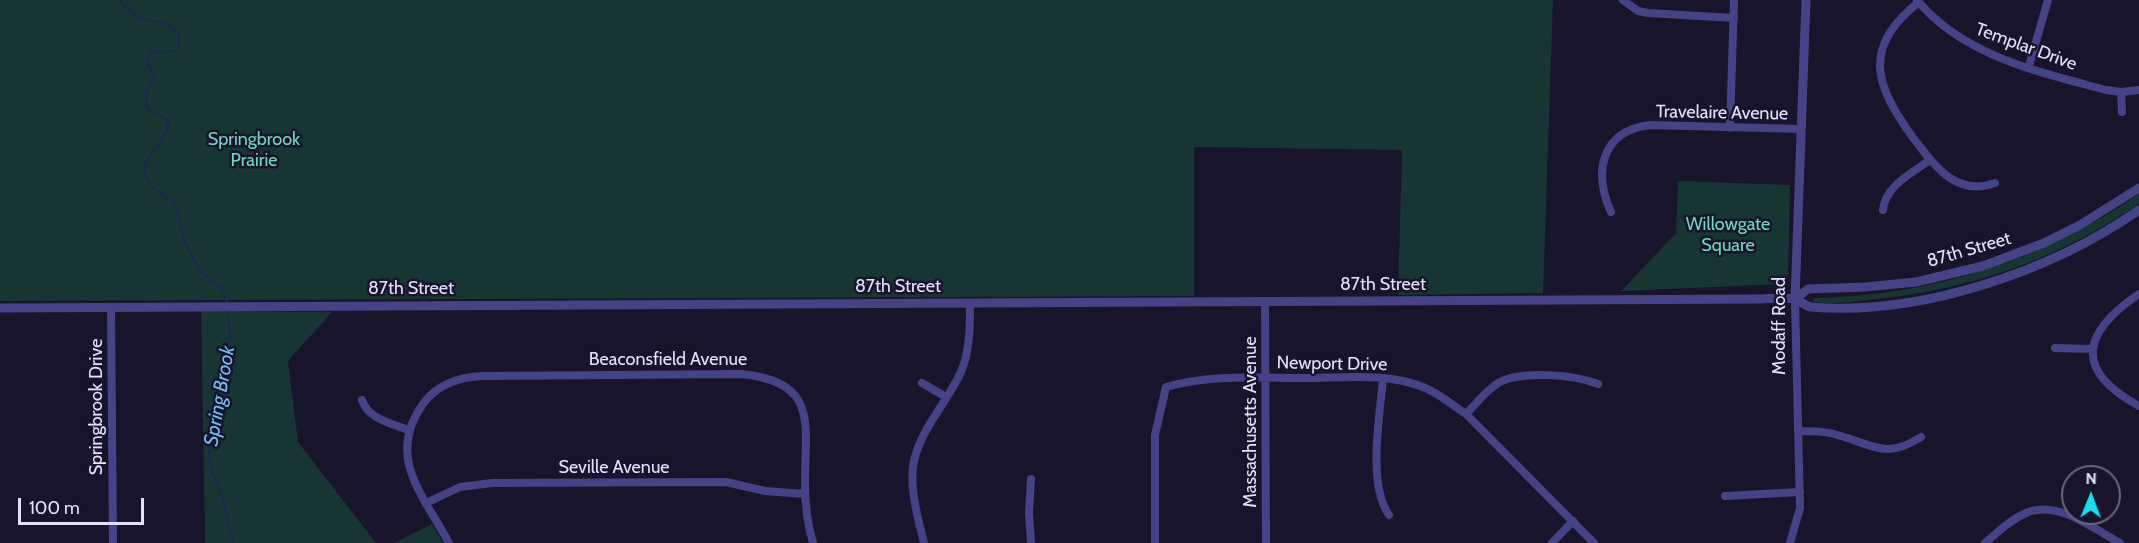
<!DOCTYPE html>
<html>
<head>
<meta charset="utf-8">
<style>
  body { margin:0 }
  #map { position:relative; width:2139px; height:543px; overflow:hidden; background:#18142b; font-family:Cabin,sans-serif }
  canvas { display:block }
  .north { position:absolute; left:2061px; top:465px; width:60px; height:60px; box-sizing:border-box; background:#18142b; border:2px solid #69667f; border-radius:50%; rotate:1deg; font-size:16px; font-weight:700; line-height:24px; text-align:center; color:#e3e0fd }
  .north::after { content:''; display:block; margin:auto; width:21px; height:27px; background:#1cdbed; clip-path:polygon(50% 0,100% 100%,50% 72%,0 100%) }
  .scale { position:absolute; left:18px; top:498px; width:126px; height:27px; box-sizing:border-box; border:3px solid #e3e0fd; border-top:0; padding-left:8px; font-size:18px; line-height:21px; white-space:nowrap; color:#e3e0fd; -webkit-text-stroke:4px #18142b; paint-order:stroke }
</style>
</head>
<body>
<div id="map">
<canvas width="2139" height="543"></canvas>
<div class="north">N</div>
<div class="scale">100 m</div>
</div>
<script>
const ctx = document.querySelector('canvas').getContext('2d');
ctx.lineJoin = 'round';
function fillPath(path, color) {
  ctx.fillStyle = color;
  ctx.fill(path, 'evenodd');
}
function stroke(path, color, width, dash) {
  ctx.strokeStyle = color;
  ctx.lineWidth = width;
  ctx.lineCap = dash ? 'butt' : 'round';
  ctx.setLineDash(dash || []);
  ctx.stroke(path);
}
function label(font, color, halo, rows, align = 'center') {
  ctx.font = font + ' Cabin,sans-serif';
  ctx.lineWidth = 5;
  ctx.setLineDash([]);
  ctx.textBaseline = 'middle';
  ctx.strokeStyle = halo;
  ctx.fillStyle = color;
  for (const [text, x, y, turn = 0] of rows) {
    ctx.save();
    ctx.translate(x, y);
    ctx.rotate((+turn || 0) * Math.PI / 180);
    ctx.textAlign = isNaN(turn) ? turn : align;
    if (halo) ctx.strokeText(text, 0, 0);
    ctx.fillText(text, 0, 0);
    ctx.restore();
  }
}
fillPath(new Path2D(`
  M0 0H1553L1543 293 1398 295 1402 150 1194 147V296L0 301Z
  M1678 181 1790 185 1788 277 1784 284 1621 291 1676 233Z
  M2139 194V204C2059 258 1971 290 1875 299 1856 301 1830 306 1812 301L1814 298C1930 296 2044 260 2139 194Z
  M201 311 332 312 288 361 298 442 376 543H205Z
  M432 524 443 543H394Z`), '#173533');
stroke(new Path2D(`
  M120 0C136 29 168 14 179 35V45L176 51 151 52 146 60 154 79 146 92 147 108 166 119 169 125C164 144 134 163 149 183 155 192 167 196 175 203L185 243 202 273 222 289 228 305
  M228 311 230 336 223 357V399L209 453 212 473 221 492 233 543`), '#142b4f', 2);
stroke(new Path2D(`
  M1623 0 1638 11 1648 13 1734 18
  M1917 0C1963 56 2039 72 2106 90L2121 92 2139 90
  M1919 2C1860 48 1876 87 1914 139 1935 166 1956 197 1995 183
  M2029 66 2048 0
  M2121 92 2122 112
  M1730 128 1734 0
  M1883 210C1885 186 1912 173 1930 160
  M1611 212C1593 172 1601 131 1650 125L1801 129
  M2139 294C2081 333 2074 371 2139 406
  M1265 302 1266 543
  M111 307 113 543
  M2055 348 2093 349
  M1383 379C1380 415 1367 484 1389 515
  M922 383 946 397
  M362 400C368 419 391 423 408 430
  M1466 414C1476 404 1487 389 1500 382 1523 370 1575 375 1598 384
  M1798 431C1813 431 1827 431 1841 436 1875 446 1887 459 1921 437
  M1031 479 1029 513 1031 543
  M1725 496 1800 492
  M426 503 460 487 492 483 726 482 765 491 805 494
  M449 543C424 496 385 457 423 404 437 384 459 377 483 376L741 374C819 382 805 423 805 483 805 503 807 523 813 543
  M924 543C918 518 910 492 913 466 919 430 947 403 961 372 970 351 970 326 970 304
  M1155 543V435L1166 387C1210 374 1258 378 1304 378 1342 378 1387 372 1423 387 1439 393 1452 405 1466 414L1594 543
  M1552 543 1573 521
  M1790 543 1800 508 1795 299
  M1985 543C1998 532 2010 520 2026 513 2057 499 2094 529 2120 543`), '#454386', 8);
stroke(new Path2D(`
  M1795 299 1808 289 1865 287 1916 282 1983 266 2044 243 2080 225 2139 188
  M1795 299 1806 0
  M0 308 1758 299C1769 299 1784 297 1795 299 1801 301 1805 306 1811 307 1920 316 2050 272 2139 210`), '#454386', 9);
label('18px', '#e3e0fd', '#18142b', [
  ["Templar Drive",2026,47,20],
  ["Travelaire Avenue",1722,113,1],
  ["87th Street",1969,250,-16],
  ["87th Street",1383,285],
  ["87th Street",898,287],
  ["87th Street",411,289],
  ["Modaff Road",1780,326,-90],
  ["Beaconsfield Avenue",668,360],
  ["Newport Drive",1332,364,1],
  ["Springbrook Drive",97,407,-90],
  ["Massachusetts Avenue",1251,422,-90],
  ["Seville Avenue",614,468]
]);
label('18px', '#70d9bd', '#18142b', [
  ["Springbrook",254,140],
  ["Prairie",254,161],
  ["Willowgate",1728,225],
  ["Square",1728,246]
]);
label('italic 20px', '#77bbf4', '#18142b', [
  ["Spring Brook",220,396,-80]
]);
</script>
</body>
</html>
